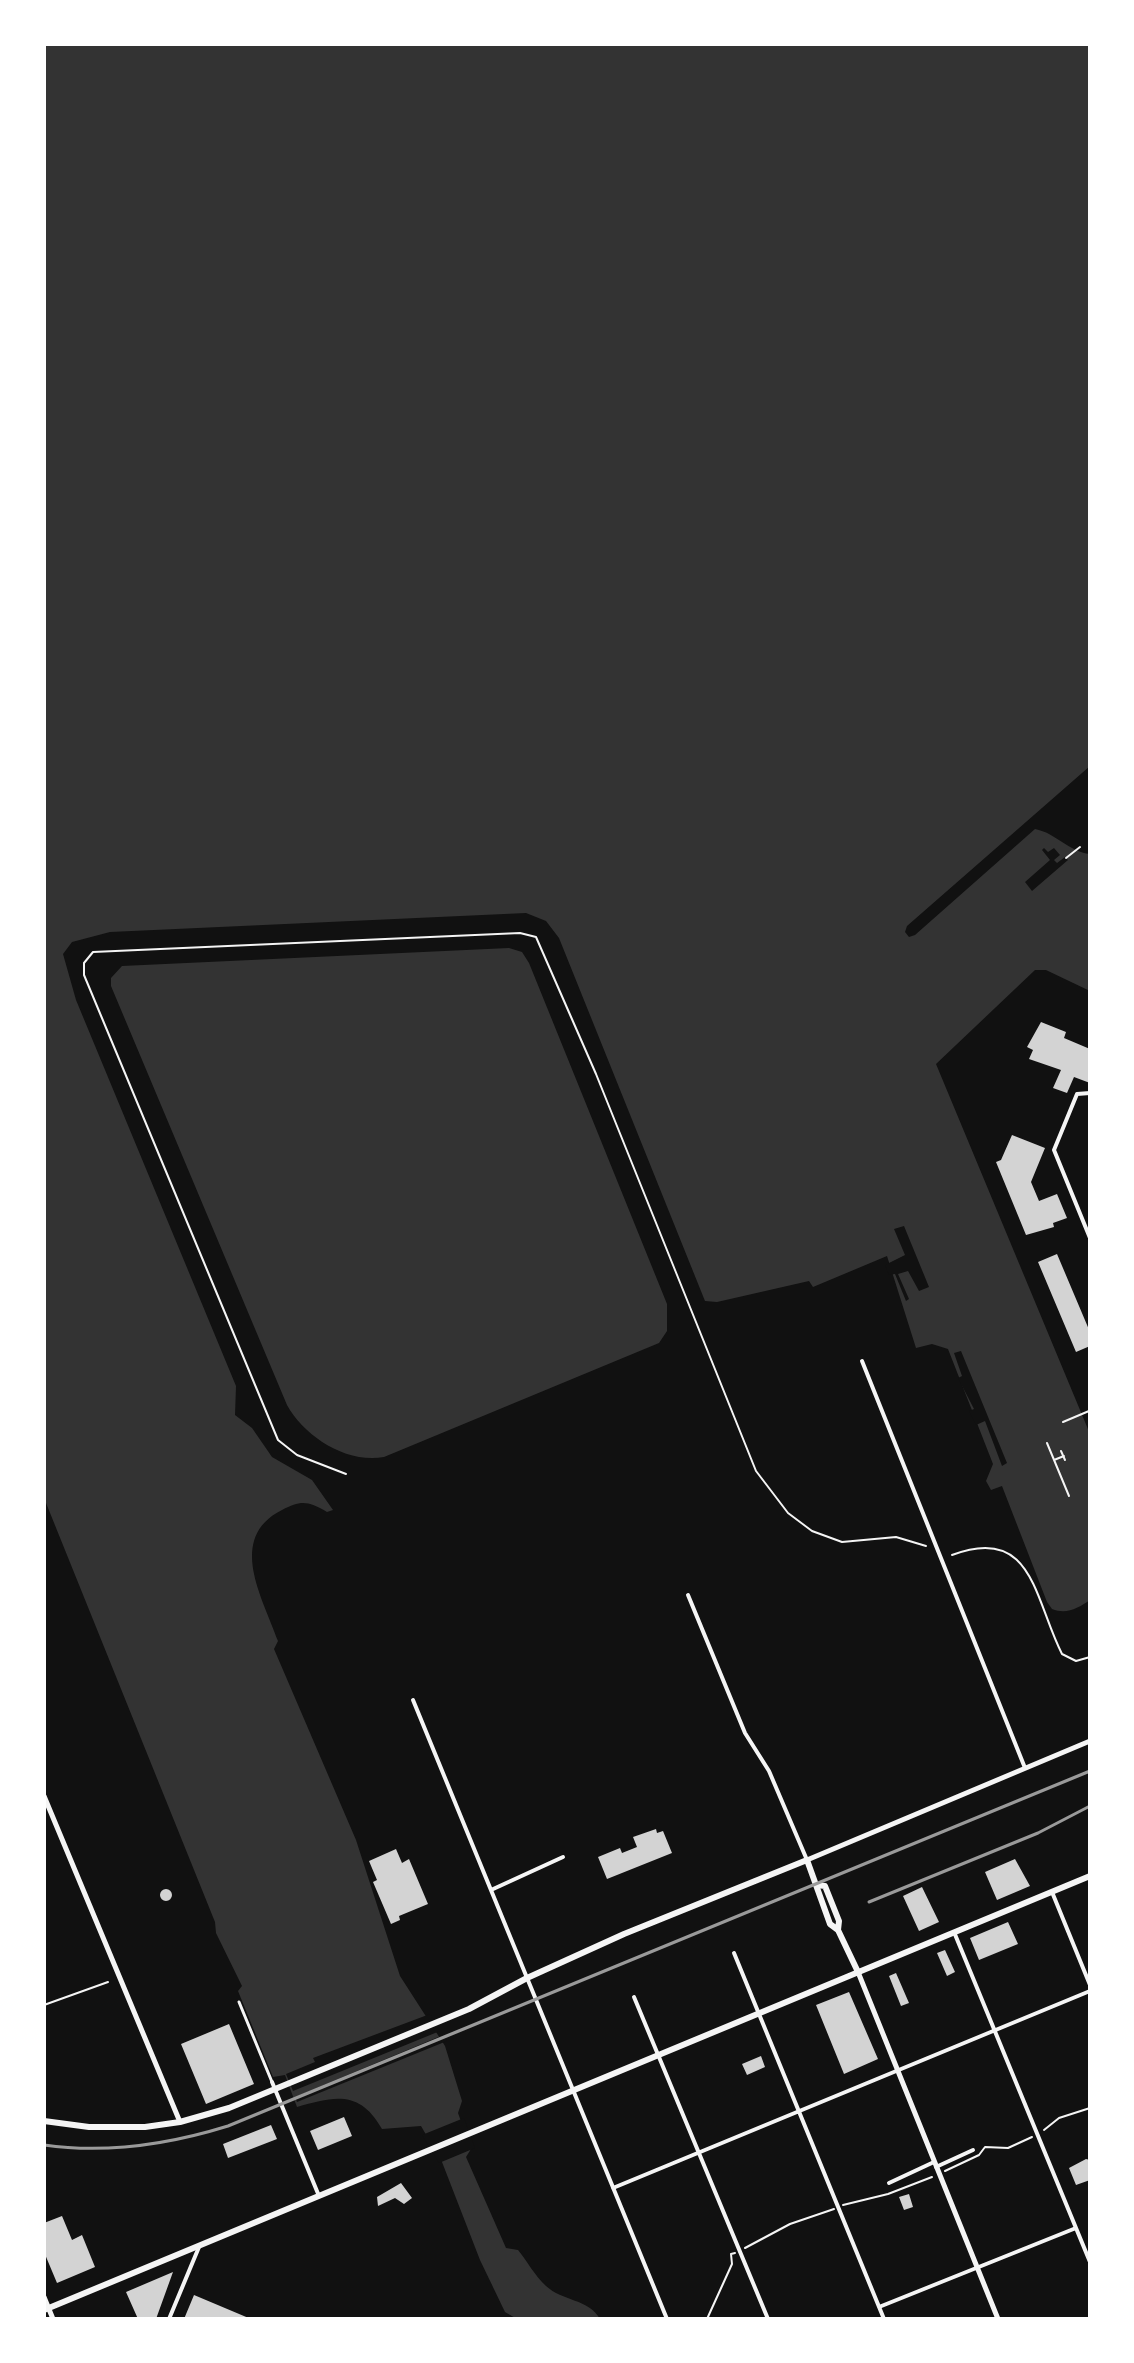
<!DOCTYPE html>
<html>
<head>
<meta charset="utf-8">
<style>
  body { margin:0 }
  #map { position:relative; width:1134px; height:2363px; overflow:hidden; background:#111; font-family:"Varela Round",sans-serif }
  canvas { display:block }
  .frame { position:absolute; inset:0; border:46px solid #fff; pointer-events:none }
</style>
</head>
<body>
<div id="map">
<canvas width="1134" height="2363"></canvas>
<div class="frame"></div>
</div>
<script>
const ctx = document.querySelector('canvas').getContext('2d');
ctx.lineJoin = 'round';
function fillPath(path, color) {
  ctx.fillStyle = color;
  ctx.fill(path, 'evenodd');
}
function stroke(path, color, width, dash) {
  ctx.strokeStyle = color;
  ctx.lineWidth = width;
  ctx.lineCap = dash ? 'butt' : 'round';
  ctx.setLineDash(dash || []);
  ctx.stroke(path);
}
fillPath(new Path2D(`
  M44 44H1090V766L907 926 905 932 909 937 915 935 1035 829C1056 833 1069 852 1090 854V991L1046 970H1035L936 1064 1090 1434V1600C1078 1608 1067 1615 1052 1609L1047 1602 1002 1486 991 1490 986 1481 993 1464 948 1349 932 1344 916 1348 887 1256 813 1287 809 1281 717 1302 705 1301 559 938 546 921 526 913 110 932 72 942 63 954 76 1000 236 1386 235 1415 252 1428 272 1457 312 1480 333 1510 327 1512C308 1501 301 1500 282 1510 226 1538 263 1598 278 1641L274 1649 356 1840 400 1976 445 2046 462 2101 458 2113 471 2149 466 2157 506 2248 518 2250C527 2261 535 2276 546 2286 562 2301 589 2299 600 2319H517L505 2312 480 2260 442 2162 421 2126 382 2129C360 2090 335 2096 297 2107L285 2075 273 2077 238 1991 242 1986 216 1933 215 1922 44 1498Z
  M509 948 522 952 529 963 667 1304V1331L659 1343 384 1457C346 1464 304 1436 287 1405L111 986V978L122 966Z`), '#333');
fillPath(new Path2D(`
  M1044 848 1048 852 1054 848 1060 855 1054 860 1057 863 1065 857 1068 860 1032 891 1025 882 1050 860 1042 850Z
  M904 1226 929 1287 919 1291 908 1271 898 1274 909 1299 906 1301 895 1274 889 1275 885 1265 905 1255 894 1229Z
  M961 1351 1007 1463 1002 1466 985 1421 976 1425 969 1411 974 1409 958 1378 962 1376 954 1353Z
  M430 2014 440 2031 293 2091 286 2074 315 2062 313 2058Z
  M443 2035 447 2041 297 2102 295 2097Z
  M464 2118 475 2148 439 2163 422 2135Z`), '#111');
fillPath(new Path2D(`
  M1041 1022 1066 1032 1064 1038 1090 1049V1083L1074 1077 1067 1093 1053 1088 1061 1070 1029 1059 1033 1050 1027 1047Z
  M1012 1135 1045 1148 1031 1182 1039 1201 1057 1194 1067 1218 1053 1223 1054 1227 1026 1235 996 1162 1001 1160Z
  M1057 1254 1090 1332V1346L1076 1352 1038 1262Z
  M656 1829 657 1833 663 1831 672 1853 607 1879 598 1857 620 1848 622 1853 637 1847 633 1837Z
  M396 1849 402 1863 409 1859 428 1904 399 1916 400 1920 391 1924 373 1882 377 1880 369 1861Z
  M1015 1859 1030 1886 997 1900 985 1872Z
  M922 1887 939 1922 919 1931 903 1896Z
  M160 1895a6 6 0 1 1 12 0a6 6 0 1 1-12 0Z
  M1008 1922 1018 1944 979 1960 970 1938Z
  M945 1950 955 1972 947 1976 937 1953Z
  M896 1973 909 2003 901 2006 889 1976Z
  M849 1992 878 2059 844 2074 816 2005Z
  M229 2024 254 2084 206 2104 181 2044Z
  M761 2056 765 2067 747 2075 742 2064Z
  M344 2117 352 2136 318 2150 310 2131Z
  M271 2125 277 2139 228 2158 223 2144Z
  M1086 2159 1090 2160V2180L1076 2185 1069 2168Z
  M401 2183 412 2198 404 2204 395 2198 378 2206 377 2197Z
  M909 2194 913 2207 904 2210 899 2197Z
  M62 2216 72 2240 82 2235 95 2267 57 2283 44 2252V2223Z
  M173 2272 156 2319H138L126 2292Z
  M194 2295 251 2319H184Z`), '#d3d3d3');
stroke(new Path2D(`
  M1066 858 1080 847
  M1063 1422 1089 1411
  M1047 1443 1069 1496
  M1061 1451 1065 1460
  M1054 1460 1064 1456
  M346 1474 297 1455 278 1440 84 975V963L93 952 520 933 536 937 596 1074 756 1471 788 1513 812 1531 842 1542 896 1537 926 1546
  M952 1555C1033 1524 1034 1599 1062 1654L1076 1661 1090 1657
  M44 2005 108 1982
  M1044 2130 1059 2118 1090 2108
  M945 2171 979 2155 985 2147 1008 2148 1032 2137
  M843 2205 888 2194 932 2177
  M745 2248 790 2224 834 2209
  M707 2319 732 2264 731 2254 735 2253`), '#f5f5f5', 2);
stroke(new Path2D(`
  M239 2002 272 2082`), '#f5f5f5', 3);
stroke(new Path2D(`
  M1090 1093 1077 1094 1054 1150 1090 1238
  M862 1361 1025 1768
  M688 1595 745 1733 769 1771 807 1860
  M413 1700 667 2319
  M491 1890 563 1857
  M1052 1892 1090 1985
  M954 1932 1090 2262
  M734 1953 884 2319
  M634 1997 768 2319
  M272 2082 319 2196
  M936 2167 973 2150
  M889 2183 934 2162
  M613 2188 1090 1991
  M879 2307 1076 2228
  M169 2319 199 2247`), '#f5f5f5', 4);
stroke(new Path2D(`
  M44 1796 180 2122
  M807 1860 1090 1741
  M858 1972 998 2319
  M44 2297 53 2319`), '#f5f5f5', 5);
stroke(new Path2D(`
  M817 1885 825 1886 839 1921 838 1930
  M44 2121 89 2127H145L180 2122 229 2108 469 2009 527 1978 624 1934 807 1860 830 1924 838 1930 858 1972
  M44 2310 1090 1876`), '#f5f5f5', 6);
stroke(new Path2D(`
  M869 1902 1038 1833 1090 1806
  M44 2145C107 2154 167 2145 228 2126L1090 1771`), '#9a9a9a', 3);
</script>
</body>
</html>
